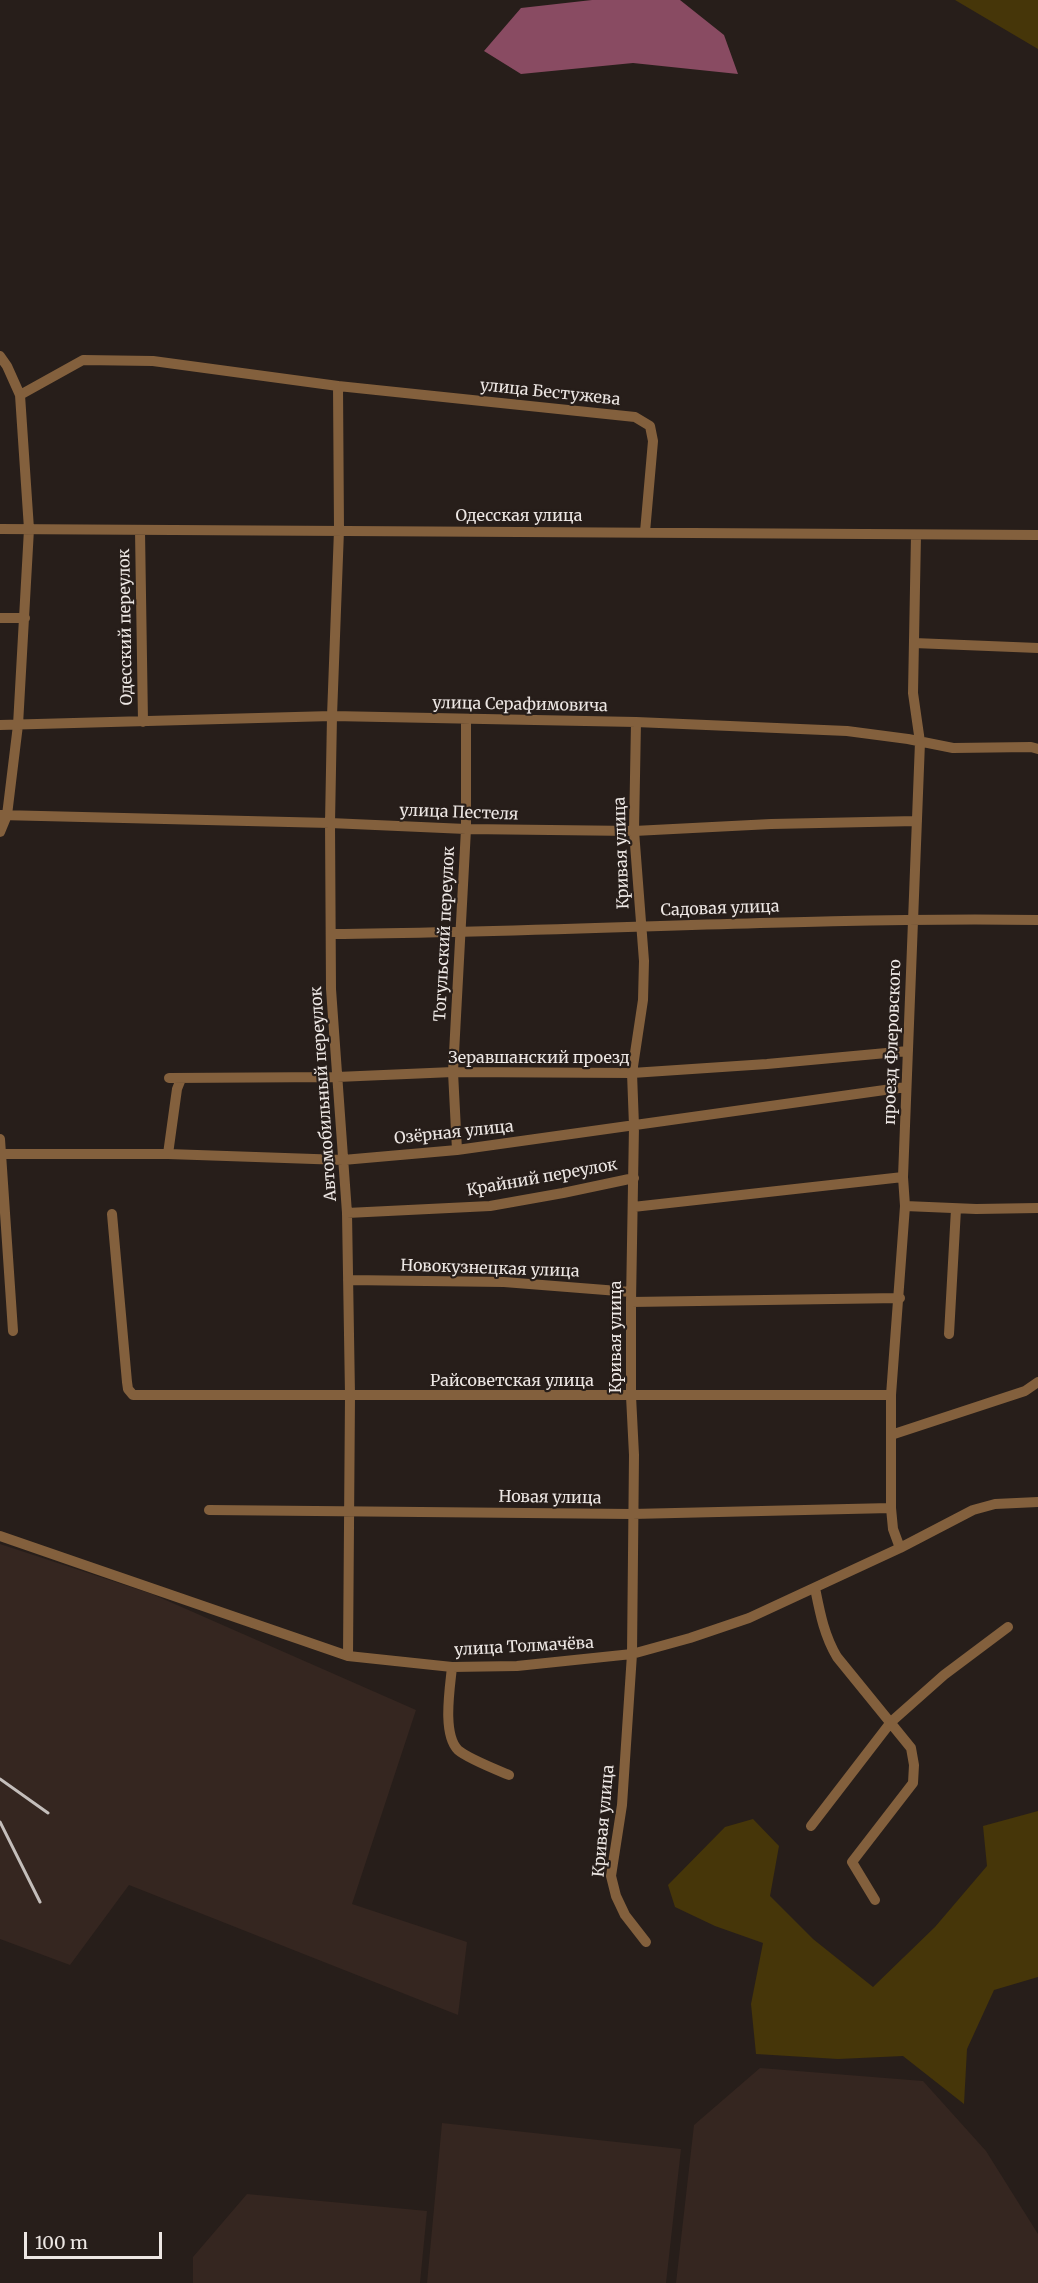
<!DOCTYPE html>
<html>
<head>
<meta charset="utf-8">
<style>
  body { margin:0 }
  #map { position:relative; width:1038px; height:2283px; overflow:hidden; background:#271e1a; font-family:Merriweather,serif }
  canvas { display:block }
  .scale { position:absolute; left:24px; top:2232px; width:138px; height:27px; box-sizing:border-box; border:3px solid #ede7e4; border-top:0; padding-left:8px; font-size:18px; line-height:21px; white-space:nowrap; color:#ede7e4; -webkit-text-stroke:4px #271e1a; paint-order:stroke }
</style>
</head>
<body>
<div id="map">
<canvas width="1038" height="2283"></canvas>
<div class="scale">100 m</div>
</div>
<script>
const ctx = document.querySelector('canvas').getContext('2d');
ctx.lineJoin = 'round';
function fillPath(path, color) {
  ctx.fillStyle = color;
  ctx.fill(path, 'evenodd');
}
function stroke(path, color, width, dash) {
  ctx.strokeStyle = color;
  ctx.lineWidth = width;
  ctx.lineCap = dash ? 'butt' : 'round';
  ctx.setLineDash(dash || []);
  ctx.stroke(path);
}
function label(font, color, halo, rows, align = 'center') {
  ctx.font = font + ' Merriweather,serif';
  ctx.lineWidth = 4.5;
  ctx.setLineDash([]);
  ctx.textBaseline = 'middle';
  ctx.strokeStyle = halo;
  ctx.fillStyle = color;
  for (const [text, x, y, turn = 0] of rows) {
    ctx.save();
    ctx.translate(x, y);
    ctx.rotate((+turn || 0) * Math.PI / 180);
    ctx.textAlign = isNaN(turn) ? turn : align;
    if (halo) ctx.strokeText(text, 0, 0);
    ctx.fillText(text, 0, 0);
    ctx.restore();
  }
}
fillPath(new Path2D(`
  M0 1544 152 1594 416 1710 352 1904 467 1942 458 2015 129 1885 70 1965 0 1939Z
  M760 2068 923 2081 986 2151 1038 2234V2283H676L694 2125Z
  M442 2123 681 2149 666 2283H427Z
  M247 2194 427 2211 420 2283H193V2257Z`), '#352620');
fillPath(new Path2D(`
  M955 0H1038V49Z
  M1038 1811V1977L994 1990 967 2049 964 2104 903 2056 838 2059 756 2054 751 2004 763 1943 715 1926 675 1907 668 1885 725 1827 753 1819 779 1846 770 1896 813 1939 873 1987 935 1927 987 1866 983 1826Z`), '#463609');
fillPath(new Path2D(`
  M592 0H680L724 35 738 74 633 63 521 74 484 51 521 8Z`), '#894b62');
stroke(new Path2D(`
  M0 356 7 366 20 395 29 529 18 725 7 815 0 832
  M20 395 83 360 153 361 338 386
  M0 529 1038 535
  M140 531 143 722
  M0 618H25
  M914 643 1038 648
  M636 722 634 831 644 961 643 1000 632 1073 634 1126 631 1302V1396L634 1455 632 1654 622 1805 611 1876 616 1896 625 1915 646 1942
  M0 725 332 716 636 722 847 731 908 739 953 748 1031 747 1038 749
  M0 815 330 823 466 829 634 831 771 824 917 821
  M331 934C567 932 802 917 1038 920
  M169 1078 337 1077 453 1072 632 1073 767 1064 908 1051
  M0 1139 13 1331
  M457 1150 453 1072 466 829V719
  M2 1154H168L343 1160 457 1150 906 1087
  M168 1154 177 1089 181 1079
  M905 1206 976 1209 1038 1208
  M633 1207 903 1177
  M347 1213 490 1206 563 1193 634 1178
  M112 1214 127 1382 128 1389 133 1395H891
  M348 1280 504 1282 631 1292
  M631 1302 900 1298
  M949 1334 956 1209
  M891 1435 1025 1391 1038 1382
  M209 1510 632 1514 891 1508
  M0 1536 348 1656 452 1667 517 1666 632 1654 690 1638 749 1618 900 1548 973 1510 995 1504 1038 1502
  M900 1548 893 1529 891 1508V1395L905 1206 903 1177 920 742 913 693 916 535
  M815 1588C820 1613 824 1635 837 1657L911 1748 914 1765 913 1783 852 1862 875 1900
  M348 1656 350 1395 347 1213 331 989 330 823 332 716 339 530 338 386 635 417 650 426 653 441 645 532
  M452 1667C450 1688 442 1734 458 1750 467 1758 497 1770 509 1775
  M811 1826 891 1722 944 1675 1008 1627`), '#83603d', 10);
stroke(new Path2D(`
  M0 1779 48 1813
  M0 1822 40 1902`), '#c4bebb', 3);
label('16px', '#ede7e4', '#271e1a', [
  ["улица Бестужева",550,393,6],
  ["Одесская улица",519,516],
  ["Одесский переулок",126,627,-91],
  ["улица Серафимовича",520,705,1],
  ["улица Пестеля",459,813,2],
  ["Кривая улица",622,853,-92],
  ["Садовая улица",720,909,-2],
  ["Тогульский переулок",445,934,-87],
  ["проезд Флеровского",893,1042,-88],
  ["Зеравшанский проезд",539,1058],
  ["Автомобильный переулок",324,1094,-94],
  ["Озёрная улица",454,1133,-6],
  ["Крайний переулок",542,1178,-10],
  ["Новокузнецкая улица",490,1269,2],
  ["Кривая улица",616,1337,-90],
  ["Райсоветская улица",512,1381],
  ["Новая улица",550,1498,1],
  ["улица Толмачёва",524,1647,-3],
  ["Кривая улица",604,1821,-85]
]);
</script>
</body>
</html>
